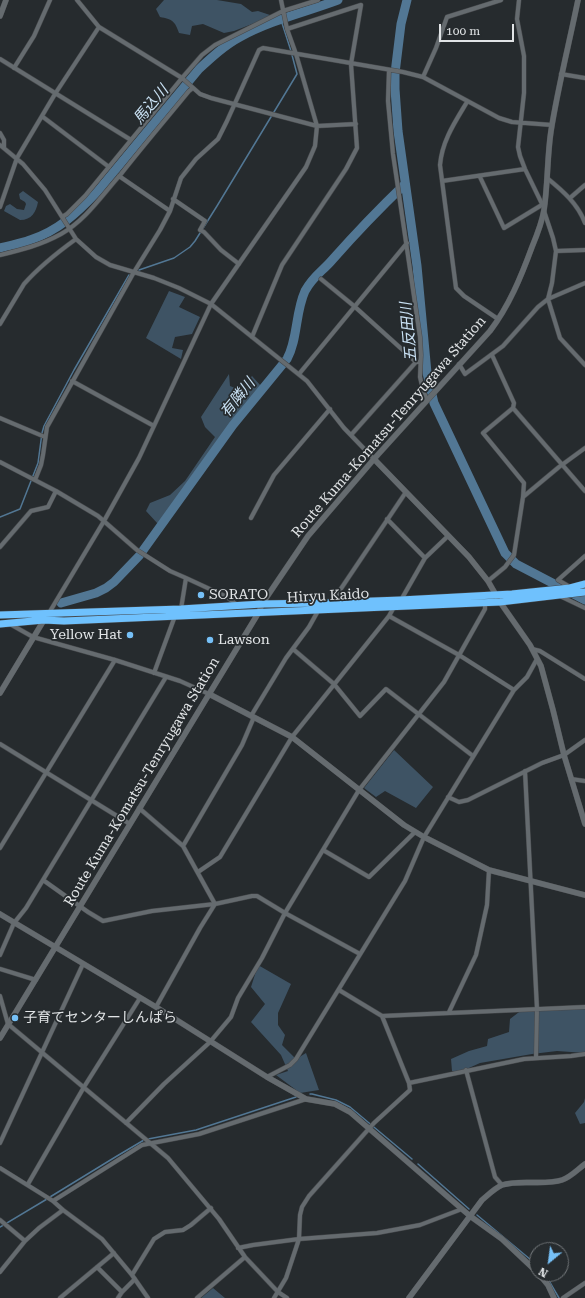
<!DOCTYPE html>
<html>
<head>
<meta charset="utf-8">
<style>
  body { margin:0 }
  #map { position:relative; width:585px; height:1298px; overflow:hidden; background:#262b2e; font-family:"Roboto Serif",serif }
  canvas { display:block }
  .north { position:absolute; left:529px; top:1242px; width:40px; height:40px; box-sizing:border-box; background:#262b2e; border:1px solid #717578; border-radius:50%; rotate:209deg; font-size:11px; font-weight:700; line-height:16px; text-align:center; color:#e1e4e6 }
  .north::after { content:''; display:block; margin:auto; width:14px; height:18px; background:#76c0f7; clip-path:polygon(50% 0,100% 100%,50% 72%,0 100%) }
  .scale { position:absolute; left:439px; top:24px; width:75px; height:18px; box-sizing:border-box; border:2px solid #e1e4e6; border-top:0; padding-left:5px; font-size:12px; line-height:14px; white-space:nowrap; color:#e1e4e6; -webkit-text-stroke:3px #262b2e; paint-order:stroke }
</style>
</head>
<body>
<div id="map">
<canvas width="585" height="1298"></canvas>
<div class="north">N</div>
<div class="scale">100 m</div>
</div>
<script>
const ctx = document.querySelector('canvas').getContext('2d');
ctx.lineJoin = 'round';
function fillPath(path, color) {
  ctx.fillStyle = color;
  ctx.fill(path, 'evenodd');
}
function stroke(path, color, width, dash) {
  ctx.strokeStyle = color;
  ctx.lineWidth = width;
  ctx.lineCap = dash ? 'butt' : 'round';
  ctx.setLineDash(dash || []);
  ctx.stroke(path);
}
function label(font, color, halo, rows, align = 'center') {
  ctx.font = font + ' "Roboto Serif","Noto Sans JP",serif';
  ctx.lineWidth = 3.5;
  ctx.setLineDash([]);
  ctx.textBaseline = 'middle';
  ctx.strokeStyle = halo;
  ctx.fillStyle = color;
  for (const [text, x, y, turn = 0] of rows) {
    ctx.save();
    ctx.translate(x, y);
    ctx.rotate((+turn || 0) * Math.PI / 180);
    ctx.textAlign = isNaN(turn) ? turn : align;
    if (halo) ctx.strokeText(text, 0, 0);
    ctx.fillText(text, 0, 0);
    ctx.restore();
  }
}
fillPath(new Path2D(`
  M164 0H217L241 4 252 12 258 11 273 16 234 31 224 33 203 24 192 26 190 35 179 33C175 21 172 19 160 17L156 9Z
  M23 191 38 202C36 212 32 220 20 220L4 211 6 206 10 204 17 209 24 210 26 204 25 202 20 199 19 194Z
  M169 291 185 297 179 307 200 317 192 334 175 337 172 348 183 350 181 359 146 338Z
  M229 374 230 386 240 390 252 376 261 386 158 524 146 511 150 503 170 495 185 481 215 437 205 427 201 417Z
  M394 750 433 787 416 808 385 791 376 797 364 788Z
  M258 965 291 984 278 1013V1025L285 1035 282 1045 296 1059 306 1053 319 1090 300 1093 276 1075 288 1071 281 1055 251 1022 265 1004 251 987Z
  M585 1007V1053L557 1051 532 1054 480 1063 460 1072 452 1071 451 1059 469 1051 487 1046 488 1039 509 1032 510 1019 523 1009Z
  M585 1098V1123L580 1124 575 1113 584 1102Z
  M213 1288 225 1298H201Z`), '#3e5364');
stroke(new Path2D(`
  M281 20 291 51
  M139 270 174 258 190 247 195 241 217 206 297 74 292 55
  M0 517 20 509 38 463 42 433 44 426 74 370 129 275
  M310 1094H312L336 1100 350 1107 412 1159
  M148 1139 196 1130 296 1097
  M418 1164 469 1209
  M50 1197 117 1156 144 1140
  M477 1215 537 1265
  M0 1227 47 1199
  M545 1274 559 1298`), '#527794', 1.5);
stroke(new Path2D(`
  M407 0 401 24 395 73V89L398 131 417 266 427 373 434 403 505 553 516 564 585 600
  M0 248C10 245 20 244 30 240 58 231 77 213 97 192L199 69C212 57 225 45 240 37 271 20 306 12 338 0
  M61 603 96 593 106 588 114 582 139 556 233 425 287 359C298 339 295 313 305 291 314 275 322 272 333 259 356 233 380 208 405 184`), '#527794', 9);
const street = new Path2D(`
  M77 0 99 27 182 78 200 94 211 98 317 126 356 124
  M519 0 517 19 524 56V93L518 147 520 156 525 169 542 204
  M0 59 131 140
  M14 68 34 36 50 0
  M389 70 388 101 393 154 420 337 421 355 420 377 423 390 427 400
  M561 74 585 78
  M423 77 436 48 447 17 501 0
  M467 102C455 122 442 141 440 165L456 288 464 296 498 319
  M43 117 109 167
  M0 133 4 140V147
  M0 145 23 164 45 190 76 239 96 257 110 265 154 278 179 288 211 304 307 381 344 428 374 459
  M119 176 170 211
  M480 177 504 228 545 203
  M547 178C563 191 578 204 585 223
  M442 181 525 169
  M570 198 585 185
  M173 199 205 221 200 230 204 232 221 250 239 264
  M0 207 17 158 55 94 99 27
  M544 211 553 238 556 251 552 283 548 299 560 338 585 365
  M62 217 67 214 85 196 182 78 202 55 215 45 283 11 318 0
  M556 251 585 250
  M0 255C21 250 41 245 61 234 86 220 102 195 121 174 143 146 166 119 189 91L193 88
  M321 279 354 306 416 362
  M0 324 24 284C39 267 58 252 76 239
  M252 337 282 265 346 169 357 148 351 64 361 5 287 29
  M492 355 514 403 513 408 585 491
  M459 364 465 374 503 346 538 307 548 299 585 283
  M299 374 407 243
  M72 381 154 426
  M513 408 483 433 524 483 523 497
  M0 418 45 437
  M351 435 416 362H418
  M0 462 56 491 98 516 137 550 170 571 186 578 181 609
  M35 480 41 465 43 455 47 427 134 272 160 230 170 211 181 178 196 159 218 139 227 121 259 50 263 48 403 72 423 77 499 118 512 122 552 125
  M251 518 274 475 330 409
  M387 519 425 558
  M0 547 31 511 48 507 56 491
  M186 578 227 597 237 605
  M488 581 505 567 514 555 523 497 559 467 585 448
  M570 587 558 580 585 556
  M560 596 585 608
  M401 600 425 558 448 536
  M332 602 406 492
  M49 613 104 521 139 458 211 304 306 167 315 146 317 126 296 54 287 29 281 0
  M389 616 459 655 514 690
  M10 624 33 637 115 660 180 681 209 694
  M293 649 334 684 360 716 386 689 473 756
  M532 649 540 651 585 679
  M154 673 175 616
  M251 716 286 658 309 627 318 611
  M0 744 130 824
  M525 771 537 1009 536 1057
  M571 779 585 781
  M448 797 459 802 468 800 542 763 564 755 585 740
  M139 808 183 846 215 904
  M183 846 242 745 254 717
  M0 848 115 660
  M323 850 369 877 415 832
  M198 872 220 857 292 737 389 616 394 607
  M43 880 88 912 103 921 152 911 215 904 252 896H257L285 913 360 954
  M0 955 14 923 26 908 166 677
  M0 969 36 980
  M339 990 382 1016 585 1007
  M0 996 8 1024 168 1158 219 1219 245 1257 278 1292 287 1298
  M156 1007 200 928 215 904
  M449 1012 476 955 487 905 489 870
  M466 1070 495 1177 502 1185
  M267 1077 290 1065 296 1059 405 881 424 837 514 690 527 677 537 659
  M409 1083 524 1059 571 1056 585 1054
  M126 1123 164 1084 210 1042 231 1017 238 998 262 958 285 913 359 790 444 682 485 609V603
  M0 1143 83 964
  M0 1168 53 1201 63 1210 102 1239 132 1275 148 1298
  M28 1184 84 1087 140 998
  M53 1201 142 1145 199 1134 306 1099
  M0 1220 25 1241
  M238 1248 253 1245 299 1239 377 1233 420 1225 462 1209
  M97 1267 122 1292
  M0 1272 25 1241 39 1228 63 1210
  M132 1275 154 1239 165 1232 183 1230 191 1225 211 1208
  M60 1298 114 1253
  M118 1298 122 1292 135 1279
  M197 1298 245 1257
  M274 1298 286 1278 299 1239 300 1215 302 1207 309 1196 374 1123 410 1090 409 1083 382 1016
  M563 1298 585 1283`);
const secondary = new Path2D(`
  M0 16 6 0
  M374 459 469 557 488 581 500 602 530 645 541 666 553 710 564 755 585 824
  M0 693 44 620
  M209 694 292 737 404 825 424 837 489 870 585 895
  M0 914 156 1007 267 1077 306 1099 335 1104 350 1112 470 1216 502 1239 537 1272
  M0 1038 259 612 262 604 308 536 374 459 490 331C509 306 521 277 532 247 537 235 542 222 544 210 548 184 547 157 551 131 558 87 569 44 578 0
  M539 1274 548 1285 554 1298
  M409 1298 482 1200C488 1195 495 1188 502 1185 521 1179 543 1186 562 1180 571 1177 578 1169 585 1164`);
const highway = new Path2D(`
  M0 615 181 609 262 604 320 603 401 600 512 594 570 588 585 584
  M0 624 44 620 64 621 500 602 585 592`);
stroke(street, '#46494c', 5);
stroke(secondary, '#46494c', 6);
stroke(highway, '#46494c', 8);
stroke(street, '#656b6f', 4);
stroke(secondary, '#656b6f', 5.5);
stroke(highway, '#6fc1fd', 7);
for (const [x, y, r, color] of [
  [201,595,4,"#76c0f7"],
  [130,635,4,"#76c0f7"],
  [210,640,4,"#76c0f7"],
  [15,1018,4,"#76c0f7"]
]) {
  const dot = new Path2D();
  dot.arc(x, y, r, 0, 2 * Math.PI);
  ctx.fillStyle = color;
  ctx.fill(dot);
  stroke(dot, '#262b2e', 1.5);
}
label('14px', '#e1e4e6', '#262b2e', [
  ["Route Kuma-Komatsu-Tenryugawa Station",389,427,-49],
  ["Hiryu Kaido",328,596,-3],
  ["Route Kuma-Komatsu-Tenryugawa Station",142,782,-59]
]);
label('14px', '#e1e4e6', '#262b2e', [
  ["SORATO",209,595],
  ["Yellow Hat",122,635,"right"],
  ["Lawson",218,640],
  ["子育てセンターしんぱら",23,1018]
], 'left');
label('italic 15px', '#cae2f5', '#262b2e', [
  ["馬込川",151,105,-50],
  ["五反田川",409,332,-95],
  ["有隣川",238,398,-51]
]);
</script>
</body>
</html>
